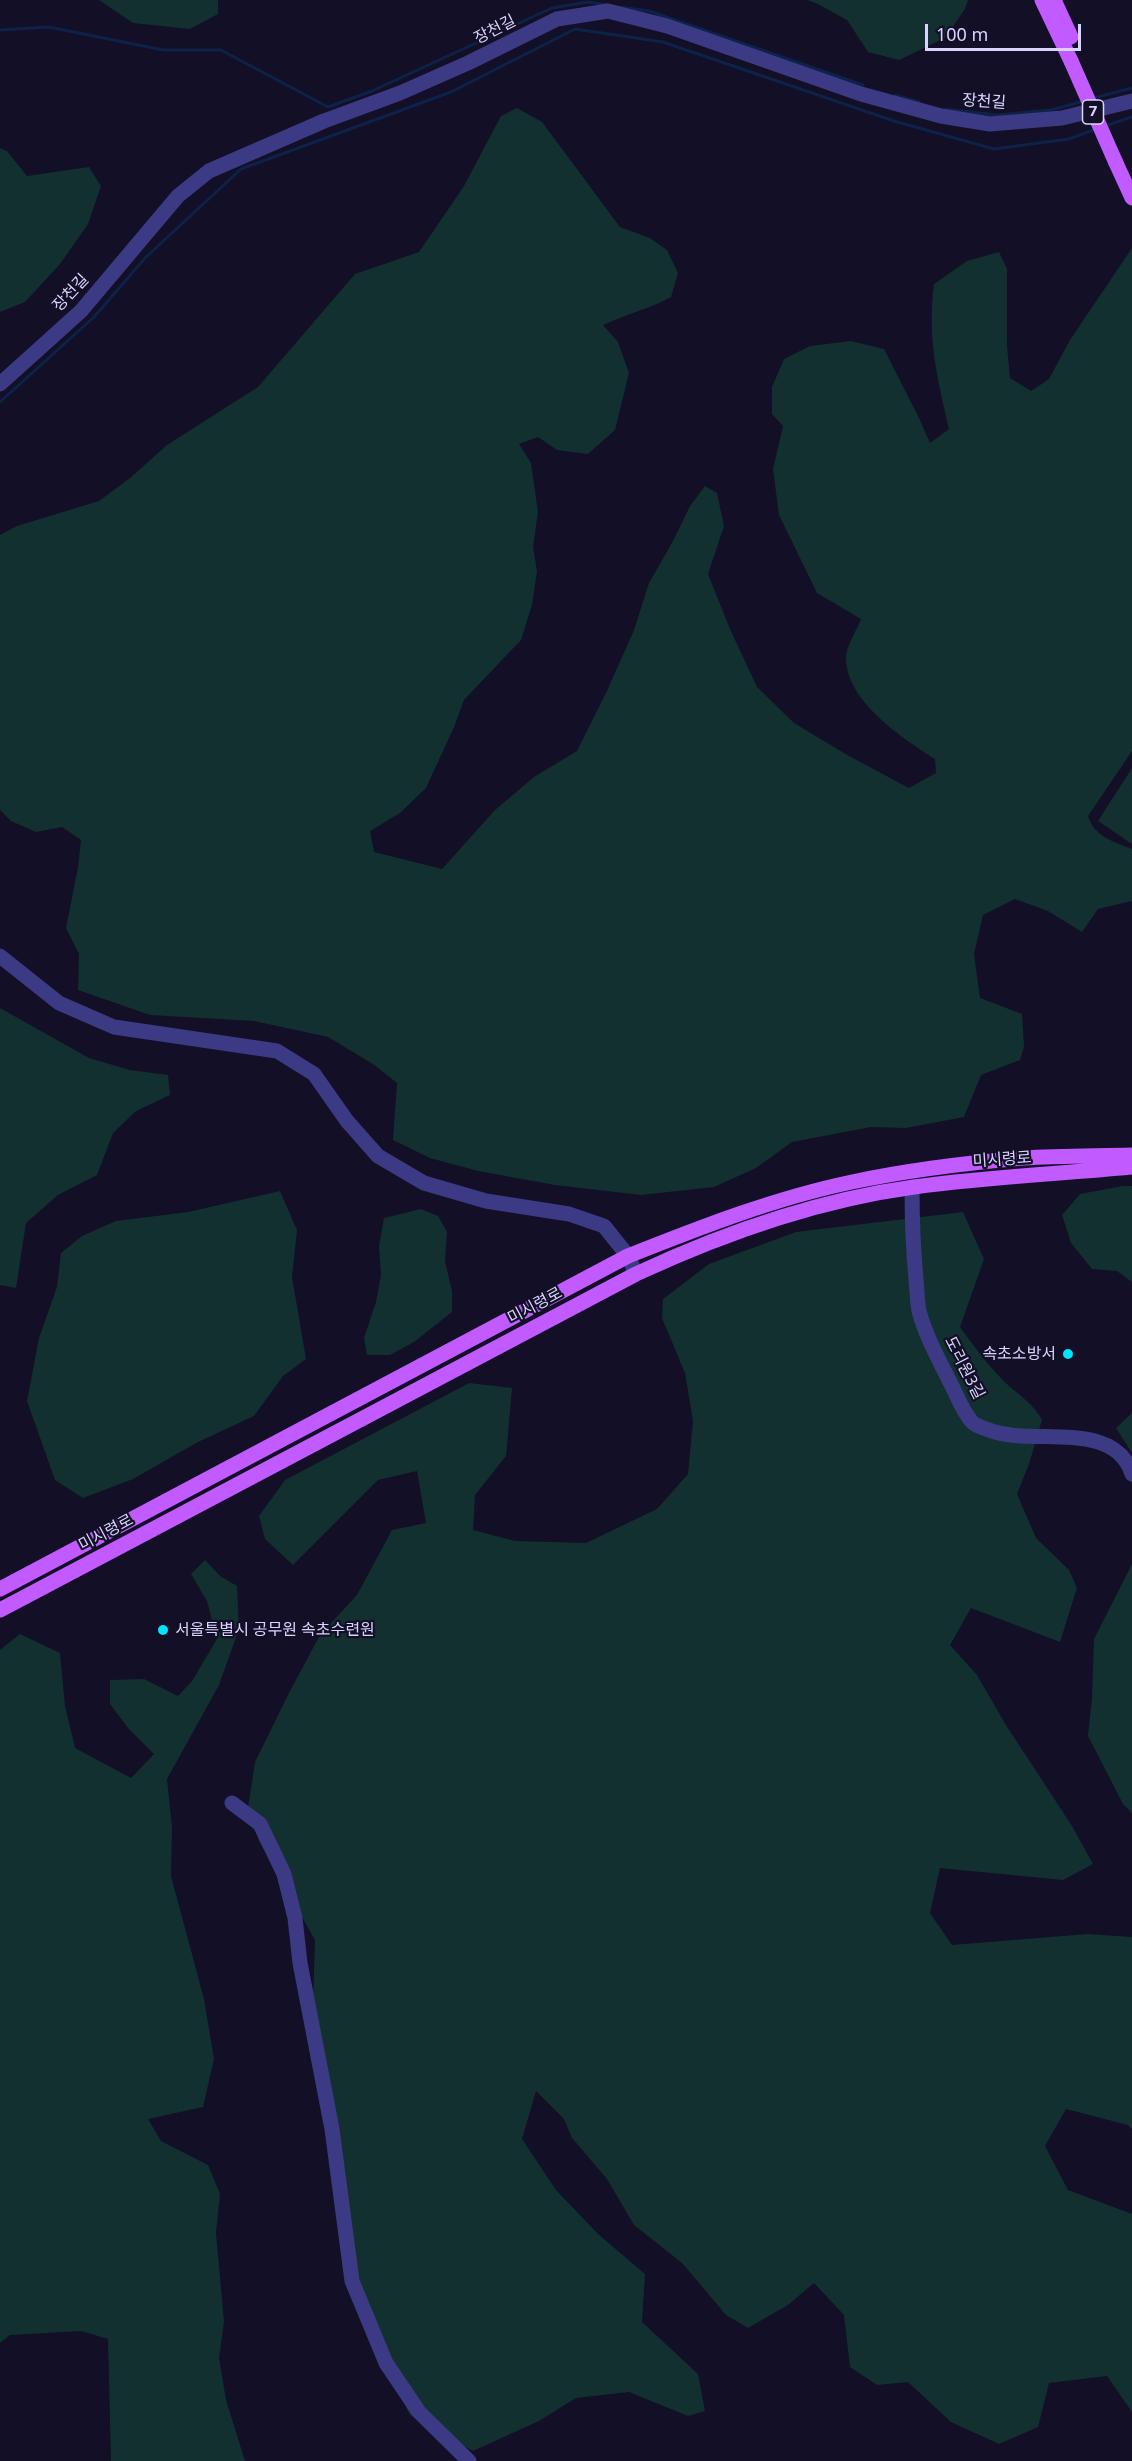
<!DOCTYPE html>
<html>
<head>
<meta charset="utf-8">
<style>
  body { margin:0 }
  #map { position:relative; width:1132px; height:2461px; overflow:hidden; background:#130f26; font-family:"Noto Sans",sans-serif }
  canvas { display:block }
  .scale { position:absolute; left:925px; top:24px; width:156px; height:27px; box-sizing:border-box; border:3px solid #d9d4ff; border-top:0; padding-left:8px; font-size:18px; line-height:21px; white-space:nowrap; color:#d9d4ff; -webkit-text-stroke:4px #130f26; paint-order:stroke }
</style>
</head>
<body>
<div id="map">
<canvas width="1132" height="2461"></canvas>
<div class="scale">100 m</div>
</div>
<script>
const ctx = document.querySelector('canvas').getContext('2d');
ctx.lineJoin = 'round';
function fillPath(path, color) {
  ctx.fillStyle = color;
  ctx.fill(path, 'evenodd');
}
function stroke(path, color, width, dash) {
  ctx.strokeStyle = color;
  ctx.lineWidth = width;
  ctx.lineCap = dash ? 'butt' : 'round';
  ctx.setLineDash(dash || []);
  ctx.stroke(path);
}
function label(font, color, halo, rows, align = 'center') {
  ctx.font = font + ' "Noto Sans","Noto Sans KR",sans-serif';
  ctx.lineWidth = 4.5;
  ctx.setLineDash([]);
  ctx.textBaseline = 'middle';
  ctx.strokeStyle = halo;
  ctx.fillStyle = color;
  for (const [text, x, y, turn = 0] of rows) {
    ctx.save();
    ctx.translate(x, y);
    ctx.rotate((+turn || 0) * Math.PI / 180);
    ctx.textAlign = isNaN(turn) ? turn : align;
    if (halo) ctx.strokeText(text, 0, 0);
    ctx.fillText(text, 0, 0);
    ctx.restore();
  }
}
fillPath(new Path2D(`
  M99 0H218V14L190 29 133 23Z
  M807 0H968L965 9 945 38 899 60 868 52 847 20 818 4Z
  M517 108 542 122 620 227 650 238 667 250 678 273 671 297C649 309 626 314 603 325L618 342 629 373 615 430 588 454 557 450 538 437 519 444 531 463 538 512 533 547 537 571 532 605 521 640 464 700 454 727 426 788 400 813 370 831 374 852 442 869 495 810 534 777 577 751 607 691 634 630 649 583 673 541 690 506 705 486 717 493 724 526 708 574 730 629 757 687 794 723 849 756 909 788 936 773 935 759C902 738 846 701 846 658 846 646 857 630 861 619L817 593 779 515 773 469 783 426 772 414V387L784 359 810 346 851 341 884 349 919 418 930 443 949 429C937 377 927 337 934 284L967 261 999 252 1007 269V346L1010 378 1031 391 1049 379 1070 340 1132 248V751L1088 816C1095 837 1112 841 1132 849V901L1098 909 1082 932 1048 911 1015 899 983 915 974 954 980 998 1022 1014 1024 1047 1020 1060 981 1075 964 1117 906 1128 871 1127 792 1142 756 1168 714 1187 641 1195 555 1185 478 1171 430 1158 393 1140 397 1083 373 1064 328 1037 254 1021 150 1015 78 990 79 954 66 928 78 867 81 840 62 827 36 832 11 821 0 810V535L17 526 99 501 130 478 167 445 258 387 355 274 419 252 464 186 501 116Z
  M0 148 7 151 27 176 89 167 101 186 88 224 60 264 25 302 0 312Z
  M1132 768V844L1098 821Z
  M0 1008 89 1058 130 1070 168 1075 170 1095 136 1111 113 1133 97 1175 58 1195 26 1223 16 1288 0 1285Z
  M1123 1186H1132V1282L1117 1271 1092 1269 1071 1243 1062 1215 1080 1194Z
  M280 1191 297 1230 292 1277 306 1359 283 1376 254 1416 198 1442 133 1479 83 1498 55 1480 27 1401 39 1338 57 1287 61 1253 82 1236 116 1221 188 1212Z
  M421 1209 438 1216 447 1232 445 1261 452 1291V1312L414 1342 390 1355H367L364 1338 376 1302 381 1275 379 1246 384 1218Z
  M963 1212 984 1259 960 1327C975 1348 990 1368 1009 1386 1022 1397 1034 1405 1042 1420L1029 1464 1017 1494 1036 1538 1069 1570 1077 1588 1060 1642 971 1608 950 1645 977 1675 1006 1725 1072 1826 1093 1864 1063 1880 940 1868 930 1913 952 1945 1088 1934 1132 1937V2129L1128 2125 1066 2109 1045 2146 1068 2190 1132 2214V2412L1107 2376 1049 2383 1038 2427 999 2444 951 2422 908 2382 877 2385 850 2367 844 2315 814 2283 788 2305 748 2328 726 2315 682 2263 634 2225 607 2179 572 2138 564 2119 536 2091 522 2139 556 2190 598 2234 645 2274 642 2322 698 2374 705 2411 688 2416 629 2392 576 2398 539 2421 473 2451 410 2415 367 2332 313 2001 315 1940 259 1841 248 1808 255 1762 290 1691 320 1635 357 1595 392 1530 426 1523 417 1471 378 1480 293 1565 265 1539 259 1516 285 1480 469 1383 512 1388 506 1456 475 1495 473 1530 515 1541 586 1543 657 1509 688 1474 693 1421 685 1373 662 1318 663 1299 709 1264 796 1232Z
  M1132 1413V1453L1116 1428Z
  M205 1560 220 1576 237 1586 239 1629 219 1685 167 1779 172 1828 171 1876 204 1999 214 2059 203 2107 148 2119 161 2141 208 2165 220 2194 216 2233 224 2322 219 2358 226 2400 245 2461H111L108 2339 81 2331 10 2335 0 2343V1650L20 1634 60 1653 65 1706 75 1748 131 1778 154 1754 128 1728 110 1704V1680L144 1679 178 1696 192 1681 217 1639 207 1601 191 1574Z
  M1132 1564V1813L1123 1804 1088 1736 1092 1698 1094 1639Z`), '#12302f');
stroke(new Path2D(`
  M620 7 649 11 863 85
  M0 30 49 27 163 50H221L328 107 372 91 552 8 588 2 608 5
  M895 95 919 102
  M1094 98 1132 88
  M946 109 997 115 1051 110 1084 101
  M1105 126 1132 117
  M0 402 94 317 146 257 241 169 451 92 575 29 663 42 894 121 994 149 1069 139 1096 129`), '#0c2248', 3);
stroke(new Path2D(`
  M0 384 81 311 178 196 209 171 324 121 400 93 468 63 557 19 608 11 667 26 861 94 941 116 990 124 1062 118 1132 101
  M0 956 59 1003 114 1027 277 1051 314 1074 347 1121 378 1156 424 1183 486 1201 569 1214 604 1226 628 1256 636 1274
  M912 1187C912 1218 913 1248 916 1279 917 1289 917 1300 919 1311 926 1337 940 1362 952 1386 958 1398 963 1412 972 1422 976 1426 983 1428 989 1430 1032 1447 1114 1418 1132 1474
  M232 1803 260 1824 284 1874 295 1918 300 1963 332 2129 352 2281 386 2363 419 2412 469 2461`), '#3d3a85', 15);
stroke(new Path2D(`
  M1042 0 1071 61
  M1054 0 1071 37
  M1116 163 1132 198
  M0 1589 628 1256C701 1227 775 1198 852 1182 908 1170 966 1163 1023 1158 1059 1156 1096 1156 1132 1155
  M0 1610 636 1274C724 1233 818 1200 914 1187 986 1177 1059 1174 1132 1167`), '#c25bff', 15);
stroke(new Path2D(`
  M1071 61 1116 163`), '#c25bff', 15);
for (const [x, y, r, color] of [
  [1068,1354,6,"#00e5ff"],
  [163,1630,6,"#00e5ff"]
]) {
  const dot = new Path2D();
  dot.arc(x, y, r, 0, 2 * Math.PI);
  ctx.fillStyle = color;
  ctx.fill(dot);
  stroke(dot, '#130f26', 2);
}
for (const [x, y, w] of [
  [1093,112,21]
]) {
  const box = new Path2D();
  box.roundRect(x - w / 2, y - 12, w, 24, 4.5);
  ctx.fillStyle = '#130f26';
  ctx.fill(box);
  stroke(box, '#d9d4ff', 1.5);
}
label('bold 15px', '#d9d4ff', null, [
  ["7",1093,112]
]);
label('16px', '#d9d4ff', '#130f26', [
  ["장천길",495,30,-27],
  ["장천길",984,102,4],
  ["장천길",71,293,-47],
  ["미시령로",1002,1160,-4],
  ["미시령로",535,1306,-28],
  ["도리원3길",964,1368,63],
  ["미시령로",106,1533,-28]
]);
label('16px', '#d9d4ff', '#130f26', [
  ["속초소방서",1056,1354],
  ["서울특별시 공무원 속초수련원",175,1630,"left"]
], 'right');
</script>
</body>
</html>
